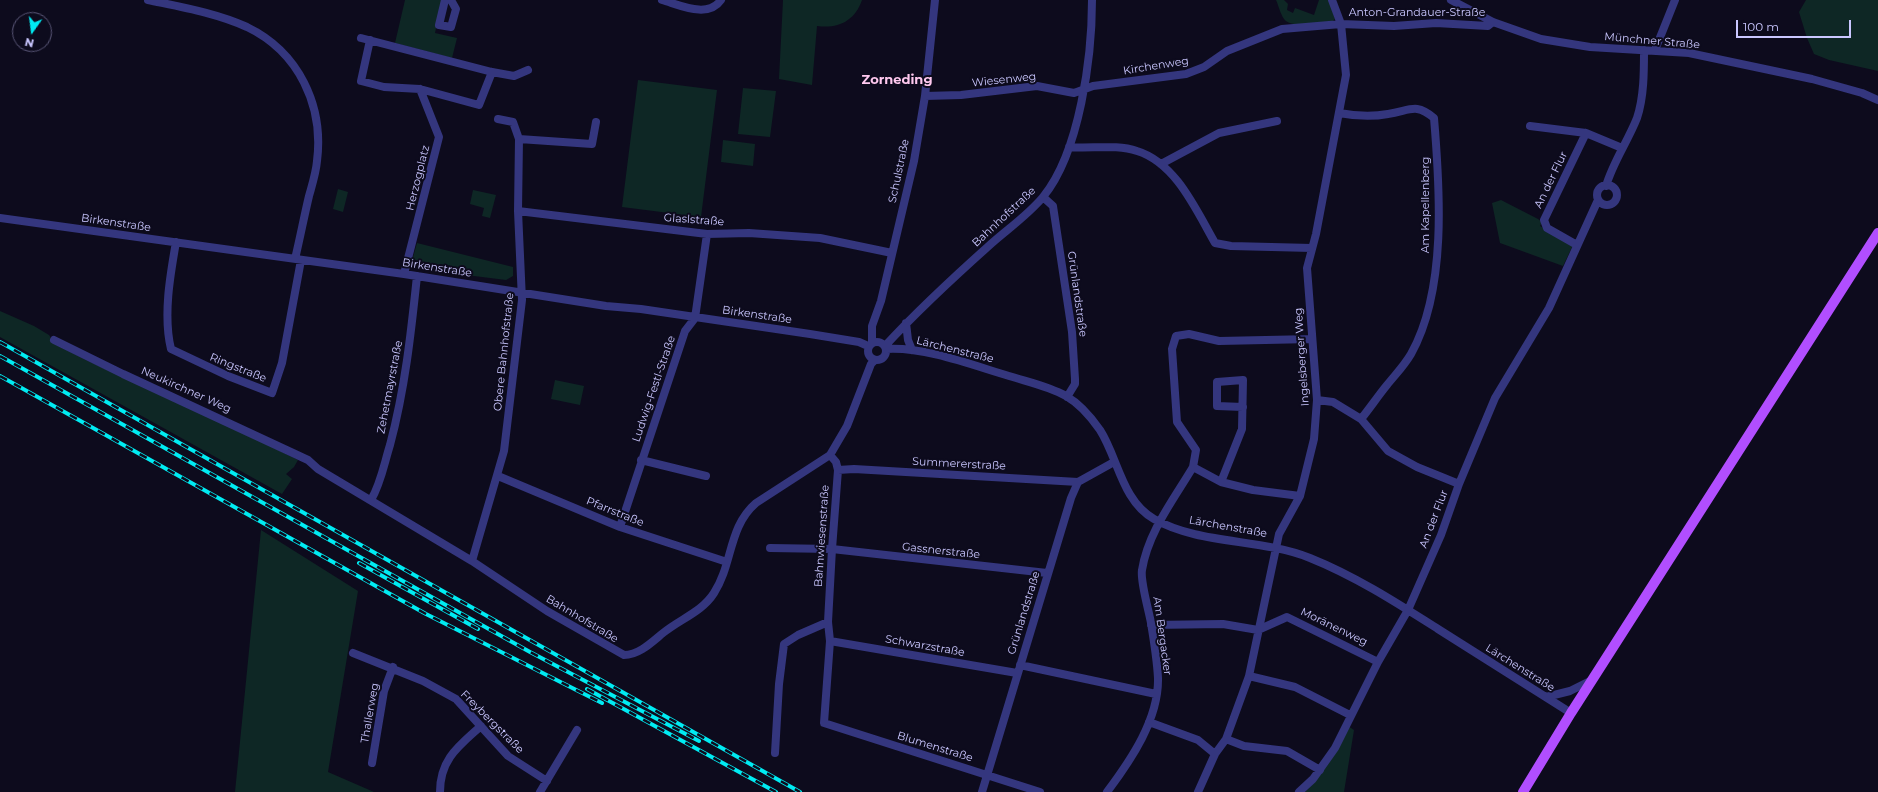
<!DOCTYPE html>
<html>
<head>
<meta charset="utf-8">
<style>
  body { margin:0 }
  #map { position:relative; width:1878px; height:792px; overflow:hidden; background:#0d0b1d; font-family:Montserrat,sans-serif }
  canvas { display:block }
  .north { position:absolute; left:12px; top:12px; width:40px; height:40px; box-sizing:border-box; background:#0d0b1d; border:1px solid #595677; border-radius:50%; rotate:194deg; font-size:11px; font-weight:700; line-height:16px; text-align:center; color:#cac7ff }
  .north::after { content:''; display:block; margin:auto; width:14px; height:18px; background:#00ebf2; clip-path:polygon(50% 0,100% 100%,50% 72%,0 100%) }
  .scale { position:absolute; left:1736px; top:20px; width:115px; height:18px; box-sizing:border-box; border:2px solid #cac7ff; border-top:0; padding-left:5px; font-size:12px; line-height:14px; white-space:nowrap; color:#cac7ff; -webkit-text-stroke:3px #0d0b1d; paint-order:stroke }
</style>
</head>
<body>
<div id="map">
<canvas width="1878" height="792"></canvas>
<div class="north">N</div>
<div class="scale">100 m</div>
</div>
<script>
const ctx = document.querySelector('canvas').getContext('2d');
ctx.lineJoin = 'round';
function fillPath(path, color) {
  ctx.fillStyle = color;
  ctx.fill(path, 'evenodd');
}
function stroke(path, color, width, dash) {
  ctx.strokeStyle = color;
  ctx.lineWidth = width;
  ctx.lineCap = dash ? 'butt' : 'round';
  ctx.setLineDash(dash || []);
  ctx.stroke(path);
}
function label(font, color, halo, rows, align = 'center') {
  ctx.font = font + ' Montserrat,sans-serif';
  ctx.lineWidth = 4;
  ctx.setLineDash([]);
  ctx.textBaseline = 'middle';
  ctx.strokeStyle = halo;
  ctx.fillStyle = color;
  for (const [text, x, y, turn = 0] of rows) {
    ctx.save();
    ctx.translate(x, y);
    ctx.rotate((+turn || 0) * Math.PI / 180);
    ctx.textAlign = isNaN(turn) ? turn : align;
    if (halo) ctx.strokeText(text, 0, 0);
    ctx.fillText(text, 0, 0);
    ctx.restore();
  }
}
fillPath(new Path2D(`
  M405 0H442L435 33 457 38 452 58 395 43Z
  M783 0H862C855 21 838 29 817 26L812 85 779 79Z
  M1276 0H1284L1288 4 1287 10 1293 13 1295 8 1314 15 1319 0H1329L1335 19 1332 22C1321 23 1291 29 1284 19 1280 13 1278 4 1276 0Z
  M1806 0H1878V71L1829 60 1814 54 1807 38 1799 12Z
  M638 80 717 90 701 217 622 207Z
  M743 88 776 91 770 137 738 134Z
  M723 140 755 144 753 166 721 162Z
  M338 189 348 192 343 212 333 209Z
  M473 190 496 195 490 218 482 216 484 208 470 204Z
  M1501 200 1538 219 1542 222 1540 226 1573 245 1563 266 1500 243 1492 203Z
  M417 243 513 267V276L506 280 410 268Z
  M0 311 34 326 49 335 55 344 86 360 236 429 298 460 294 467 286 474 292 479 282 494 0 337Z
  M555 380 584 386 580 405 551 399Z
  M261 530 358 591 328 772 374 792H235Z
  M1348 726 1354 730 1344 792H1305C1324 774 1336 748 1348 726Z`), '#0e2725');
stroke(new Path2D(`
  M148 0C181 7 216 13 247 27 299 52 324 106 317 161 316 173 312 185 309 196 304 217 300 238 295 259
  M445 0 439 25 451 27 456 9 451 0
  M662 0C680 5 708 19 721 0
  M1451 0 1493 22 1541 39 1590 47 1689 53 1812 79 1862 93 1878 100
  M361 38 492 72 514 76 528 70
  M370 40 361 81 384 87 420 89 479 105 492 72
  M1655 50 1675 0
  M925 96 961 95 1037 86 1074 93 1093 86 1186 74 1204 67 1227 51 1282 29 1341 24 1394 26 1436 23 1488 26 1493 22
  M1339 113C1355 116 1372 117 1388 114 1410 111 1415 102 1434 118 1440 189 1447 290 1411 354 1404 366 1395 375 1387 385 1378 396 1370 408 1361 419
  M1530 126 1586 133 1622 148
  M519 139 592 144 596 122
  M1069 147C1091 149 1116 144 1137 151 1176 163 1196 210 1215 243L1231 246 1312 248
  M1161 164 1219 133 1277 121
  M1597 195a10 10 0 1 1 20 0a10 10 0 1 1-20 0Z
  M1606 186C1613 162 1628 141 1637 118 1644 97 1644 72 1644 50
  M1043 197 1053 206 1072 332 1075 379V384L1067 397
  M518 211 707 234 749 233 820 238 892 253
  M0 218 404 274 606 306 641 309 810 334 859 342 868 346
  M176 242C170 276 163 316 171 349L228 376 272 393 282 363 301 260
  M1577 245 1547 228 1544 220 1586 133
  M404 274 439 137 420 89
  M906 323 908 340 912 350
  M54 340 123 374 308 460 318 469 472 561 547 611 624 655C639 655 652 642 663 633 680 619 702 612 714 593 733 564 728 527 756 503L830 455 847 426 871 364 875 360
  M868 351a9 9 0 1 1 18 0a9 9 0 1 1-18 0Z
  M872 343V326L881 301 914 161 925 96 935 0
  M885 346C918 310 955 276 992 243 1009 228 1028 215 1043 197 1080 152 1092 56 1092 0
  M887 349C926 347 972 365 1009 376 1028 382 1048 386 1066 396 1080 404 1091 417 1100 430 1118 458 1122 501 1154 519 1200 545 1260 538 1310 558 1355 576 1397 603 1438 629 1482 657 1527 685 1571 713
  M1317 400 1333 402 1361 419 1388 451 1417 467 1459 484
  M830 455 836 462 838 470 832 549 828 622 830 641 824 723 1040 792
  M641 460 706 476
  M1193 467 1221 482 1253 490 1300 496
  M838 470 854 469 1078 482
  M498 476 620 527 727 562
  M1221 482 1242 429 1243 380 1217 382V406L1243 407
  M371 500C381 483 384 464 390 445 405 389 411 333 417 276
  M620 527 685 331 695 318 707 234
  M770 548 832 549 1047 573
  M472 561 504 451 522 300 518 211 519 139 513 122 498 119
  M1151 625 1223 624 1258 630 1287 617 1378 662
  M830 641 1017 673
  M353 653 423 681 456 699 508 756 547 781
  M1020 665 1156 694
  M1249 676 1295 687 1350 715
  M1546 697 1570 691 1592 680
  M1149 722 1198 740 1215 754
  M1226 739 1244 746 1287 751 1320 770
  M775 753 779 684 784 644 798 635 828 622
  M372 763 384 691 393 667
  M440 792C440 759 459 746 481 726
  M540 792 577 730
  M982 792 1071 498 1078 482 1114 462
  M1107 792C1131 760 1159 719 1158 678 1157 660 1154 641 1151 623 1149 611 1140 581 1142 570 1148 532 1174 499 1193 467L1196 450 1177 422 1172 349 1176 336 1189 334 1219 341 1312 339
  M1198 792 1215 754 1226 739 1249 676 1279 534 1300 496 1314 439 1317 400 1307 268 1316 234 1346 75 1341 24 1332 0
  M1299 792 1313 779 1335 748 1378 662 1408 610 1441 535 1459 484 1495 398 1549 308 1598 200`), '#34367e', 8);
stroke(new Path2D(`
  M1523 792 1571 713 1878 233`), '#b14eff', 10);
const rail = new Path2D(`
  M0 342 800 792
  M0 356 530 652 699 741
  M0 376 426 614 602 703
  M359 563 478 629
  M587 689 776 792`);
stroke(rail, '#00ebf2', 4);
stroke(rail, '#0d0b1d', 2.5, [8]);
label('11px', '#cac7ff', '#0d0b1d', [
  ["Anton-Grandauer-Straße",1417,13],
  ["Münchner Straße",1652,41,5],
  ["Kirchenweg",1156,66,-9],
  ["Wiesenweg",1004,80,-6],
  ["Schulstraße",899,171,-78],
  ["Herzogplatz",418,178,-76],
  ["An der Flur",1551,180,-64],
  ["Am Kapellenberg",1426,205,-90],
  ["Bahnhofstraße",1004,217,-43],
  ["Glaslstraße",694,220,4],
  ["Birkenstraße",116,223,8],
  ["Birkenstraße",437,268,9],
  ["Grünlandstraße",1077,294,82],
  ["Birkenstraße",757,315,8],
  ["Lärchenstraße",955,350,14],
  ["Obere Bahnhofstraße",504,352,-84],
  ["Ingelsberger Weg",1302,357,-94],
  ["Ringstraße",238,368,22],
  ["Zehetmayrstraße",390,387,-79],
  ["Ludwig-Festl-Straße",654,389,-71],
  ["Neukirchner Weg",186,390,24],
  ["Summererstraße",959,464,3],
  ["Pfarrstraße",615,512,22],
  ["An der Flur",1434,519,-69],
  ["Lärchenstraße",1228,527,10],
  ["Bahnwiesenstraße",822,536,-86],
  ["Gassnerstraße",941,551,6],
  ["Grünlandstraße",1024,613,-73],
  ["Bahnhofstraße",582,619,31],
  ["Moränenweg",1334,627,26],
  ["Am Bergacker",1162,636,82],
  ["Schwarzstraße",925,646,10],
  ["Lärchenstraße",1520,668,32],
  ["Thallerweg",370,713,-80],
  ["Freybergstraße",492,722,45],
  ["Blumenstraße",935,747,17]
]);
label('bold 13px', '#ffc9ef', '#0d0b1d', [
  ["Zorneding",897,80]
]);
</script>
</body>
</html>
